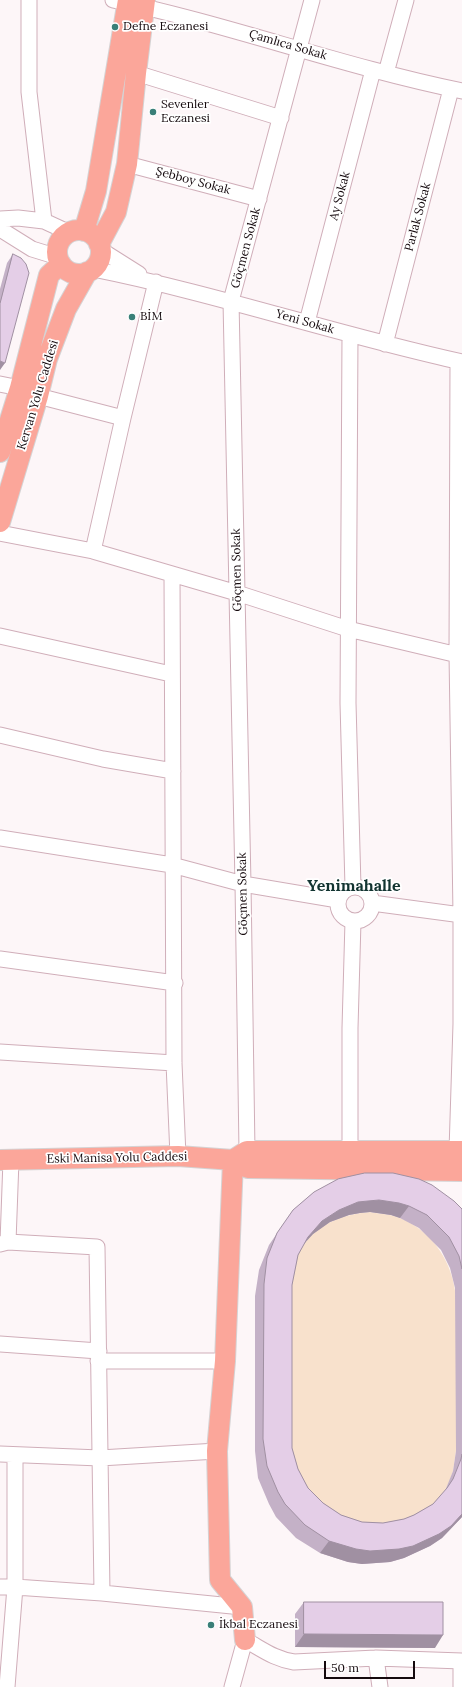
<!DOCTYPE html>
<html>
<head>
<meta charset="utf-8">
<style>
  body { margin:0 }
  #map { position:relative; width:462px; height:1687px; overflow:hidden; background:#fdf6f8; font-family:Lora,serif }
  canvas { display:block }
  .scale { position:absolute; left:324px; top:1661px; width:91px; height:18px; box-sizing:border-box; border:2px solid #150a0e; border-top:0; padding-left:5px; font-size:12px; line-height:14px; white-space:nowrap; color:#150a0e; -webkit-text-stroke:3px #fff; paint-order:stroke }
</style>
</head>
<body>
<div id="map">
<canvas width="462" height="1687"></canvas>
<div class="scale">50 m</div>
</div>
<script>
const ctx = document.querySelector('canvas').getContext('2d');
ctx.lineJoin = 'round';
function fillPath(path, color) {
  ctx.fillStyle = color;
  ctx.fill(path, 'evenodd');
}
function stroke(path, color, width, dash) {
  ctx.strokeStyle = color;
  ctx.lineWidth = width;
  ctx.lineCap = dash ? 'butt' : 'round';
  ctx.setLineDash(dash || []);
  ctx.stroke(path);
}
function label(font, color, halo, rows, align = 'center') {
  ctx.font = font + ' Lora,serif';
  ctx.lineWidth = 3.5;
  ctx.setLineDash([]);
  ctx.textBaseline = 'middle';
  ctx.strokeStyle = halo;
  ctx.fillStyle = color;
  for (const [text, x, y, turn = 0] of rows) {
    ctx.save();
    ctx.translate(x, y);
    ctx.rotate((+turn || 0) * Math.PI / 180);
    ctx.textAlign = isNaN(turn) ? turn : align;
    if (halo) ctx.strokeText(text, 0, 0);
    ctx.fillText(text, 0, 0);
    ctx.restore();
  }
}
fillPath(new Path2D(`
  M370 1212C380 1214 391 1214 400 1218 434 1232 453 1263 456 1298V1451L453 1471 449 1482 445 1491 432 1509 364 1535 289 1481V1267C295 1259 299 1248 306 1241 321 1222 346 1214 370 1212Z`), '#f8e1cc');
const minor = new Path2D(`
  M29 0V92L44 221
  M113 0C231 25 344 67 462 91
  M136 73 281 118
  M386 73 406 0
  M127 164 259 199
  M0 219 18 218 44 221 70 233
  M0 229 32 249 58 257
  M101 250 139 274
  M93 269C218 294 338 335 462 362
  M307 322 373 70
  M350 335 348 703 353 887
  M385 344 451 89
  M0 384 20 388 38 396 123 418
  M0 533 93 551 237 593 348 629 462 656
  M93 551 123 418 156 282
  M172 575 174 1063 178 1156
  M0 636 171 674
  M0 735 103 759 173 771
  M0 838 172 865 243 884 338 900
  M338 904a17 17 0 1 1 34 0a17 17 0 1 1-34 0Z
  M372 903 462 915
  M0 959 175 983
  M0 1052 174 1063
  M247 1151 243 884 231 301 312 0
  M350 1151V1028L353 921
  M457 1151 461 1024V915L457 654 458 361
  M8 1242 11 1160
  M0 1244 8 1242 97 1247 102 1593
  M0 1344 99 1351
  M98 1361H225
  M0 1454 100 1458 217 1451
  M0 1587H15L102 1593 242 1607
  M376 1658 380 1687
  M7 1687 15 1587V1455
  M232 1687 245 1640C262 1649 274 1659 294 1662L376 1658 462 1661
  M461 1687V1661`);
const major = new Path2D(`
  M57 252a22 22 0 1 1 44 0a22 22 0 1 1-44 0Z
  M84 231 96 191 128 0
  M99 244 116 212 127 164 136 73 145 0
  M0 452 20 388 49 275 61 264
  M0 522 38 396 47 359 66 309 87 272
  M0 1160 178 1156 233 1160 248 1168 462 1171
  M233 1160 225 1361 217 1451 220 1580 242 1607 245 1640
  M233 1160 247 1151H462`);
stroke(minor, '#d0aeb9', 17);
stroke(major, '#d5d3d4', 22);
stroke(minor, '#fff', 15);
stroke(major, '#fba69a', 20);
fillPath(new Path2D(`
  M13 254 0 370V289L7 263Z
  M314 1192 462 1209V1517L442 1538 430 1546 404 1558 390 1562 362 1564 348 1562 320 1553 296 1538 276 1517 269 1504 258 1478 255 1451V1296L259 1270 269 1245 293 1210ZM370 1212 391 1215 400 1218 419 1228 441 1250 450 1268 455 1288 456 1451 453 1471 445 1491 433 1504 414 1515 404 1519 383 1523 362 1522 341 1515 323 1503 308 1488 298 1469 292 1448V1285L298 1255 304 1244 313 1234 330 1222 349 1215 360 1213Z
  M304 1602 435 1648 295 1647V1614Z`), '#c4b1c7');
fillPath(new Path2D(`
  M0 361 5 363 0 370Z
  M379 1200 399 1203 409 1206 400 1218 391 1215 370 1212 360 1213 349 1215 330 1222 313 1234 299 1249 308 1237 322 1221 339 1210 358 1202 368 1201Z
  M462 1514V1517L442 1538 430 1546 404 1558 390 1562 362 1564 348 1562 320 1553 329 1541Z
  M304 1634 443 1635 435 1648 295 1647Z`), '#a090a2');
const building = new Path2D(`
  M13 254 21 258 26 264 29 273 5 363 0 361V304Z
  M365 1173H393L419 1179 432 1185 454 1201 462 1209V1269L459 1256 449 1237 427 1215 409 1206 399 1203 379 1200 368 1201 358 1202 339 1210 322 1221 308 1237 298 1255 292 1285V1448L298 1469 308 1488 323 1503 341 1515 362 1522 383 1523 404 1519 414 1515 433 1504 447 1488 453 1479 461 1459 462 1454V1514L451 1526 439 1534 413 1546 399 1549 370 1551 356 1549 329 1541 305 1525 285 1504 278 1492 267 1466 263 1439 264 1284 267 1258 277 1233 293 1210 314 1192 338 1179Z
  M304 1602H443V1635L304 1634Z`);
fillPath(building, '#e4cee7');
stroke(building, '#a090a2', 1);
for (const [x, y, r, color] of [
  [115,27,4,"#397f78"],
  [153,112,4,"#397f78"],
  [132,317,4,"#397f78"],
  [211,1625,4,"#397f78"]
]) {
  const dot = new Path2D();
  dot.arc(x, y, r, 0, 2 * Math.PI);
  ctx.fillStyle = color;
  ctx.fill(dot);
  stroke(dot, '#fff', 1.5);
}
label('12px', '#150a0e', '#fff', [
  ["Defne Eczanesi",123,27],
  ["Sevenler",161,105],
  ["Eczanesi",161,119],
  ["BİM",140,317],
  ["İkbal Eczanesi",219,1625]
], 'left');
label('12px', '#150a0e', '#fff', [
  ["Çamlıca Sokak",288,45,16],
  ["Şebboy Sokak",193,181,15],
  ["Ay Sokak",340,196,-75],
  ["Parlak Sokak",418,217,-75],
  ["Göçmen Sokak",246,248,-75],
  ["Yeni Sokak",305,322,16],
  ["Kervan Yolu Caddesi",38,395,-73],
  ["Göçmen Sokak",237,570,-91],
  ["Göçmen Sokak",243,894,-91],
  ["Eski Manisa Yolu Caddesi",117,1158,-1]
]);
label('bold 16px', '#123431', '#fff', [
  ["Yenimahalle",354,886]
]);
</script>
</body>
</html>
